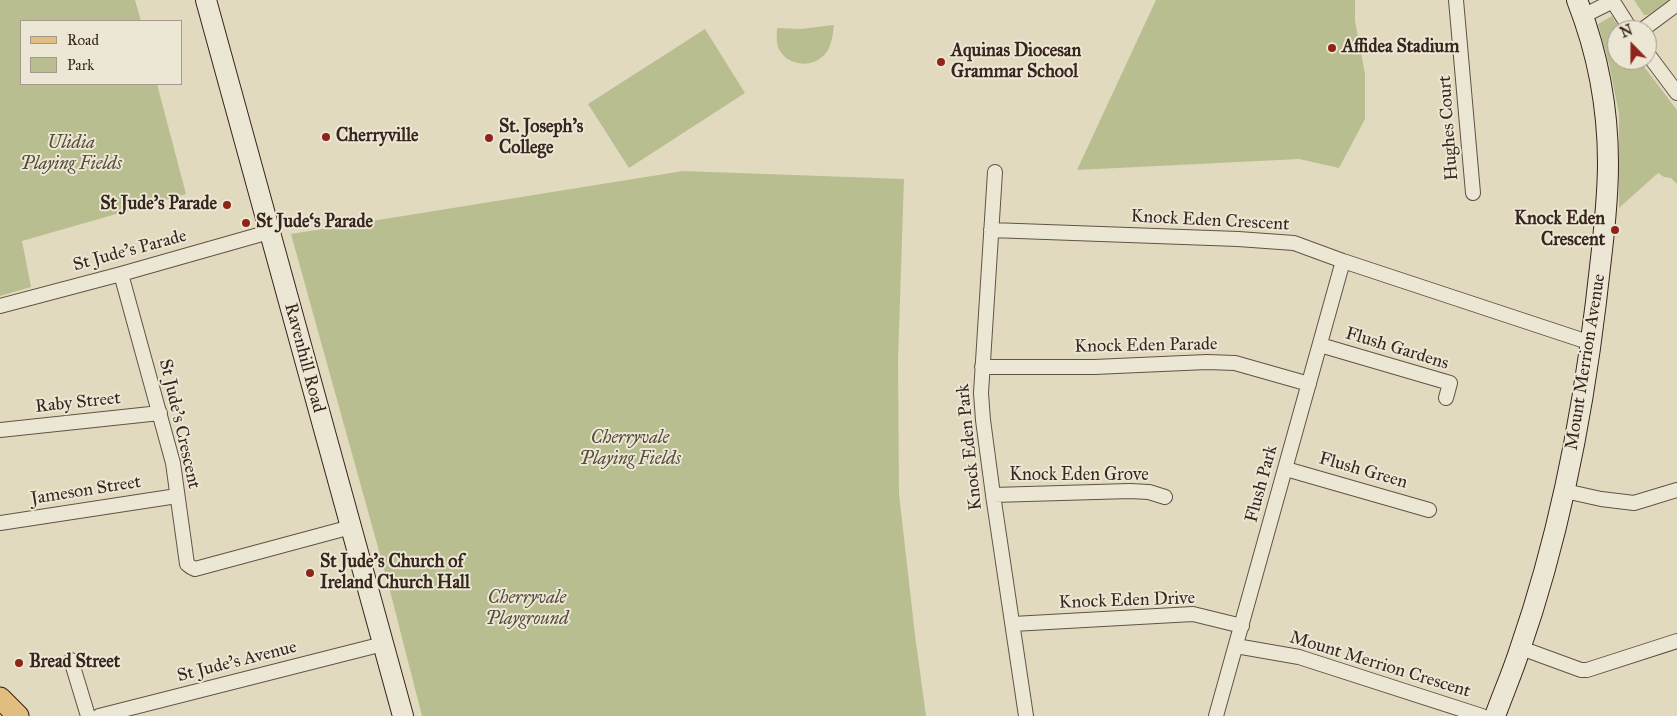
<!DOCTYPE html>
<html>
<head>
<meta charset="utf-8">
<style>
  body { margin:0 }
  #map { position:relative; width:1677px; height:716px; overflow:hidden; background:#e2dabf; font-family:"IM FELL Great Primer",serif }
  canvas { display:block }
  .legend { position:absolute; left:20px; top:20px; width:162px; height:65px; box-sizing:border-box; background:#ece7d5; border:1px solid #a4998c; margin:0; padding:6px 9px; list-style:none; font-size:15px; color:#37251e }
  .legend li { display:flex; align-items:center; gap:10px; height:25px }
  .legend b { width:25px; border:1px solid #a4998c }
  .north { position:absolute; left:1607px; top:20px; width:50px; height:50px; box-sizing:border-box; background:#ece7d5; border:1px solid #a4998c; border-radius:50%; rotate:338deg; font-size:14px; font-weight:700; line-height:20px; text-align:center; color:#37251e }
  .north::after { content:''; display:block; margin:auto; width:18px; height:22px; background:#8f2418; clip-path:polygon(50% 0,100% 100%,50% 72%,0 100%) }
</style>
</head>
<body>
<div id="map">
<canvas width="1677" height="716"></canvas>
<ul class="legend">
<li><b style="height:6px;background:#e1bd80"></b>Road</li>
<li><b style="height:14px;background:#b8be8f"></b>Park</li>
</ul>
<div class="north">N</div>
</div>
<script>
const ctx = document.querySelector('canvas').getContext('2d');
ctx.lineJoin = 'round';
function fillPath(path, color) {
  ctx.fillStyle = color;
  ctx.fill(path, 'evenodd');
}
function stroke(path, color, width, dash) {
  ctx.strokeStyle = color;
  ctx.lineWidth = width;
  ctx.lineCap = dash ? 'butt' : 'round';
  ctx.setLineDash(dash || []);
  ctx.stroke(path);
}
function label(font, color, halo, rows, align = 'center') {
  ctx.font = font + ' "IM FELL Great Primer",serif';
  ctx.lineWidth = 4;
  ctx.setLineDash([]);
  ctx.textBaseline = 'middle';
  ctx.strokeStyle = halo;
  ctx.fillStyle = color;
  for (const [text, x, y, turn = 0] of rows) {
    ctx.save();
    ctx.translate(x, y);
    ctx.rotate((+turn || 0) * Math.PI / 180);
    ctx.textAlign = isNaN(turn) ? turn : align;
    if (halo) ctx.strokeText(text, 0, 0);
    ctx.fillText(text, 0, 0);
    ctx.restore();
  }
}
fillPath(new Path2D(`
  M0 0H135L141 21H21V84H157L186 194 22 241 31 287 0 296Z
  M1156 0H1355V21L1365 74V119L1339 168 1299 159 1077 170Z
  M1634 0H1670L1648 15H1644Z
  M1612 16 1621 30H1617V60H1639L1677 110V184L1671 178 1664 177 1658 173 1619 208V114L1609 64 1598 24Z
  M834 25C833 33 832 41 829 48 819 69 787 69 778 47 776 41 777 34 777 28L801 29Z
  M705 29 745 93 629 168 588 104Z
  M683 171 904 179 898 360 899 494 915 635 926 716H422L389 587 291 234Z`), '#b8be8f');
const street = new Path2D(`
  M1456 0 1473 193
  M1612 0 1631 30
  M1583 16 1613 1
  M1642 30 1677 4
  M1647 53 1677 93
  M995 172 981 393 983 420 993 495 1026 716
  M991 230 1238 239 1294 243 1343 261 1591 343
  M121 274 173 463 187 564 191 567 195 569 351 527
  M0 306 121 274 269 232
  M1320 345 1450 383 1446 398
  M982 367H1094L1207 362 1235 363 1309 384
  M0 430 160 413
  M1286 469 1429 510
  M1565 491 1601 499 1634 503 1677 490
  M993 495 1130 491 1149 492 1165 497
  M0 523 177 496
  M1013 624 1193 614 1242 626
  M1236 646 1299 657 1482 716
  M1521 648 1581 670H1587L1677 641
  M71 660 88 716
  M99 716 383 644
  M1216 716 1343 261`);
const secondary = new Path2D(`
  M206 0 403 716
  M1495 716C1503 694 1513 671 1520 649 1559 537 1582 419 1596 302 1601 256 1608 209 1608 163 1608 108 1597 51 1577 0`);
const primary = new Path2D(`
  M0 698 18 716`);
stroke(street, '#625246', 16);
stroke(secondary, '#37251e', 22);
stroke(primary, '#37251e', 23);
stroke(street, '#ece7d5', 14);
stroke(secondary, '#ece7d5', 20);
stroke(primary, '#e1bd80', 21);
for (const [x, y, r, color] of [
  [1332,48,5,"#8f2418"],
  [941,62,5,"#8f2418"],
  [326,137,5,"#8f2418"],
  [489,138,5,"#8f2418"],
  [227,205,5,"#8f2418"],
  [246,223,5,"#8f2418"],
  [1615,230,5,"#8f2418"],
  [310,573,5,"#8f2418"],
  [19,663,5,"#8f2418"]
]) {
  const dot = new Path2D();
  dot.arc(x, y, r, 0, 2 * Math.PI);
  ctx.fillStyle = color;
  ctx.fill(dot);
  stroke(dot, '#ece7d5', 2);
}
label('bold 18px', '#37251e', '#ece7d5', [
  ["Affidea Stadium",1342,48],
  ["Aquinas Diocesan",951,52],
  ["Grammar School",951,73],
  ["St. Joseph's",499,128],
  ["College",499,149],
  ["Cherryville",336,137],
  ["St Jude’s Parade",217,205,"right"],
  ["Knock Eden",1605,220,"right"],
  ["Crescent",1605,241,"right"],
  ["St Jude‘s Parade",256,223],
  ["St Jude's Church of",320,563],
  ["Ireland Church Hall",320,584],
  ["Bread Street",29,663]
], 'left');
label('18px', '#37251e', '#ece7d5', [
  ["Hughes Court",1449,128,-94],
  ["Knock Eden Crescent",1210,221,3],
  ["St Jude's Parade",130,251,-15],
  ["Knock Eden Parade",1146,346,-1],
  ["Flush Gardens",1397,349,17],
  ["Ravenhill Road",304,358,75],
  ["Mount Merrion Avenue",1586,362,-81],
  ["Raby Street",78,403,-6],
  ["St Jude's Crescent",179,424,77],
  ["Knock Eden Park",970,447,-96],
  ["Flush Green",1363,471,16],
  ["Knock Eden Grove",1079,476],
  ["Flush Park",1262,484,-75],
  ["Jameson Street",86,491,-9],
  ["Knock Eden Drive",1127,601,-2],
  ["St Jude's Avenue",237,662,-14],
  ["Mount Merrion Crescent",1380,665,17]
]);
label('italic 18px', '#574b3a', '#ece7d5', [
  ["Ulidia",71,144],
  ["Playing Fields",71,165],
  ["Cherryvale",630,439],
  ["Playing Fields",630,460],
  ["Cherryvale",527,599],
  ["Playground",527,620]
]);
</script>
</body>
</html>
